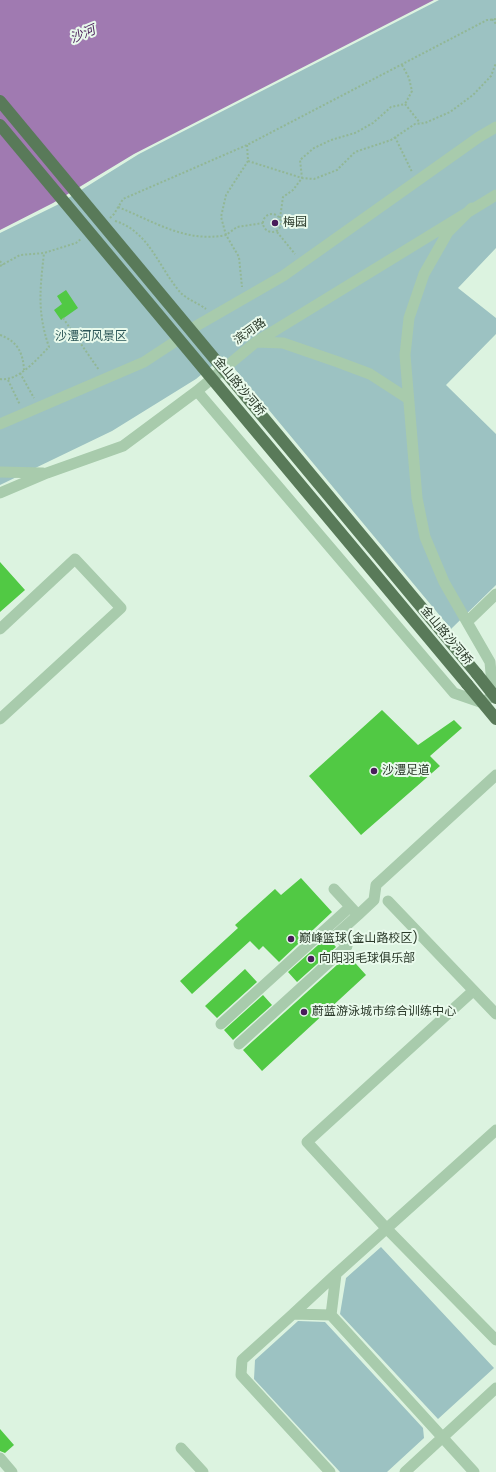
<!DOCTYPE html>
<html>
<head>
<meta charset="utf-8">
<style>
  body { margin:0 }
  canvas { display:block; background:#dcf3e0 }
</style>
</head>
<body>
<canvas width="496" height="1472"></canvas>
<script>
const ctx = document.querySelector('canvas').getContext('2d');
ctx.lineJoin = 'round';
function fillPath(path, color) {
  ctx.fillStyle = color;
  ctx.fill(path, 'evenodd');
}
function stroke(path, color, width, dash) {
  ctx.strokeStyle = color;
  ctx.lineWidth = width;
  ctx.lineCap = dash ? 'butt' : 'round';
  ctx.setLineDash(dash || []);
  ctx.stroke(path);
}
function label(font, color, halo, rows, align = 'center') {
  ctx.font = font + ' Poppins,"Noto Sans SC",sans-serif';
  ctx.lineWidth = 4;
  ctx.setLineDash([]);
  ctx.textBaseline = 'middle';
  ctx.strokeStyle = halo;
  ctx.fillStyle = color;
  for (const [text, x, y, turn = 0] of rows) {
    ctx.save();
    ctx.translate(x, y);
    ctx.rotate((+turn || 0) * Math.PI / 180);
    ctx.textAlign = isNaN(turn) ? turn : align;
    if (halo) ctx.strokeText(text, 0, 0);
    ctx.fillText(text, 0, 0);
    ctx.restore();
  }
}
fillPath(new Path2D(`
  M439 0H496V248L458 288 496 318V334L446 385 496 434V585L451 629 224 356 196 379 112 431 0 485V233L57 205 139 154Z
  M381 1247 494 1368 438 1419 340 1314 346 1278Z
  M298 1321 325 1322 423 1428 424 1438 387 1472H340L254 1379 255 1360Z`), '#9cc2c2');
fillPath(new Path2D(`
  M0 0H434L134 154 53 203 0 230Z`), '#a07ab1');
fillPath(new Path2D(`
  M66 290 78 308 61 320 54 310 62 304 57 296Z
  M0 562 25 590 0 612Z
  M382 710 418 745 454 720 462 728 430 756 440 766 361 835 309 776Z
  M301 878 332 912 279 962 263 946 259 950 250 941 192 994 180 981 238 928 235 925 275 889 281 895Z
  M327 937 336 947 297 982 288 972Z
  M348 955 366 975 262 1071 243 1050Z
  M245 969 257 982 217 1018 205 1006Z
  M263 995 272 1005 233 1040 224 1030Z
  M0 1429 14 1445 5 1453 0 1451Z`), '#51c944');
stroke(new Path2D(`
  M492 19 496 24
  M402 65 409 78 412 91 405 104
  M395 137 412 172
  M247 145 248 161 226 195 221 217 226 235 237 227 263 223
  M248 161 302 178 300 160 314 148 331 140 355 133 373 123 391 107 405 104 420 123
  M118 207C155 222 186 243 226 235L239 257 242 287
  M263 223a9 9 0 1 1 18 0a9 9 0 1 1-18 0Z
  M110 218 114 214 123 199 247 145 487 20 496 19
  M280 218 283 197 293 190 302 178 314 179 337 170 355 152 391 140 415 124 425 123 450 112 473 95 491 76 496 63
  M115 221C149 231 159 268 180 292 186 299 198 303 206 309
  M277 232 295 254
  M0 261 3 265
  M0 266 20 255 44 253 76 243 81 239
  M63 318 99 370
  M0 335C17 341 23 352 24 370
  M20 373 34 398
  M0 379C18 382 37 359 49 347 37 312 40 289 44 253
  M8 380 20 405`), '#92b795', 2, [2, 2]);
stroke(new Path2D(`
  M191 329 283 276 479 137 496 127
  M256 342 283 343 338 362 370 374 407 398
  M197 391 454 693 483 703 493 695 490 662 444 582 425 537 417 498 405 355 409 318 424 274 448 232 472 208
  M0 424 144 362 179 339
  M0 472 43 473
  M0 493 47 473 123 446 197 391 256 342 496 195
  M467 622 496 594
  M0 629 75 559 121 608 0 719
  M334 889 358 915 374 900 376 885 496 775
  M388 901 496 1014
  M473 991 307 1142 387 1229 496 1340
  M221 1024 350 907
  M239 1044 347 946 337 934 358 915
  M293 1314 336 1274
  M181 1448 203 1472
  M0 1458 12 1472
  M330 1472 241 1375 242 1360 293 1314 331 1315
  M405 1472 496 1388
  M474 1472 331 1315 336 1274 496 1130`), '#a8cbac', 11);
stroke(new Path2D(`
  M477 674 496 698
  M467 684 496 719`), '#597a59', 12);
stroke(new Path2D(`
  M0 101 477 674
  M0 125 467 684`), '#597a59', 12);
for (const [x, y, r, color] of [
  [275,223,4,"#491d5a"],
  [374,771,4,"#491d5a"],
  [291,939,4,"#491d5a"],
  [311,959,4,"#491d5a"],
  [304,1012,4,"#491d5a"]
]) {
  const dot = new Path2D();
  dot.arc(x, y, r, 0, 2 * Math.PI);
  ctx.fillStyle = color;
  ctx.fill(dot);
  stroke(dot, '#e9faec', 1.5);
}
label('12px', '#293828', '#e9faec', [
  ["梅园",283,223],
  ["沙澧足道",382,771],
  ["巅峰篮球(金山路校区)",299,939],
  ["向阳羽毛球俱乐部",319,959],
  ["蔚蓝游泳城市综合训练中心",312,1012]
], 'left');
label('12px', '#293828', '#e9faec', [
  ["滨河路",250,332,-35],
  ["金山路沙河桥",239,387,50],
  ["金山路沙河桥",446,636,50]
]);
label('12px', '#2b5657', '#e9faec', [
  ["沙澧河风景区",91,337]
]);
label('italic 13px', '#491d5a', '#e9faec', [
  ["沙河",83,35,-23]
]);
</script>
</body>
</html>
